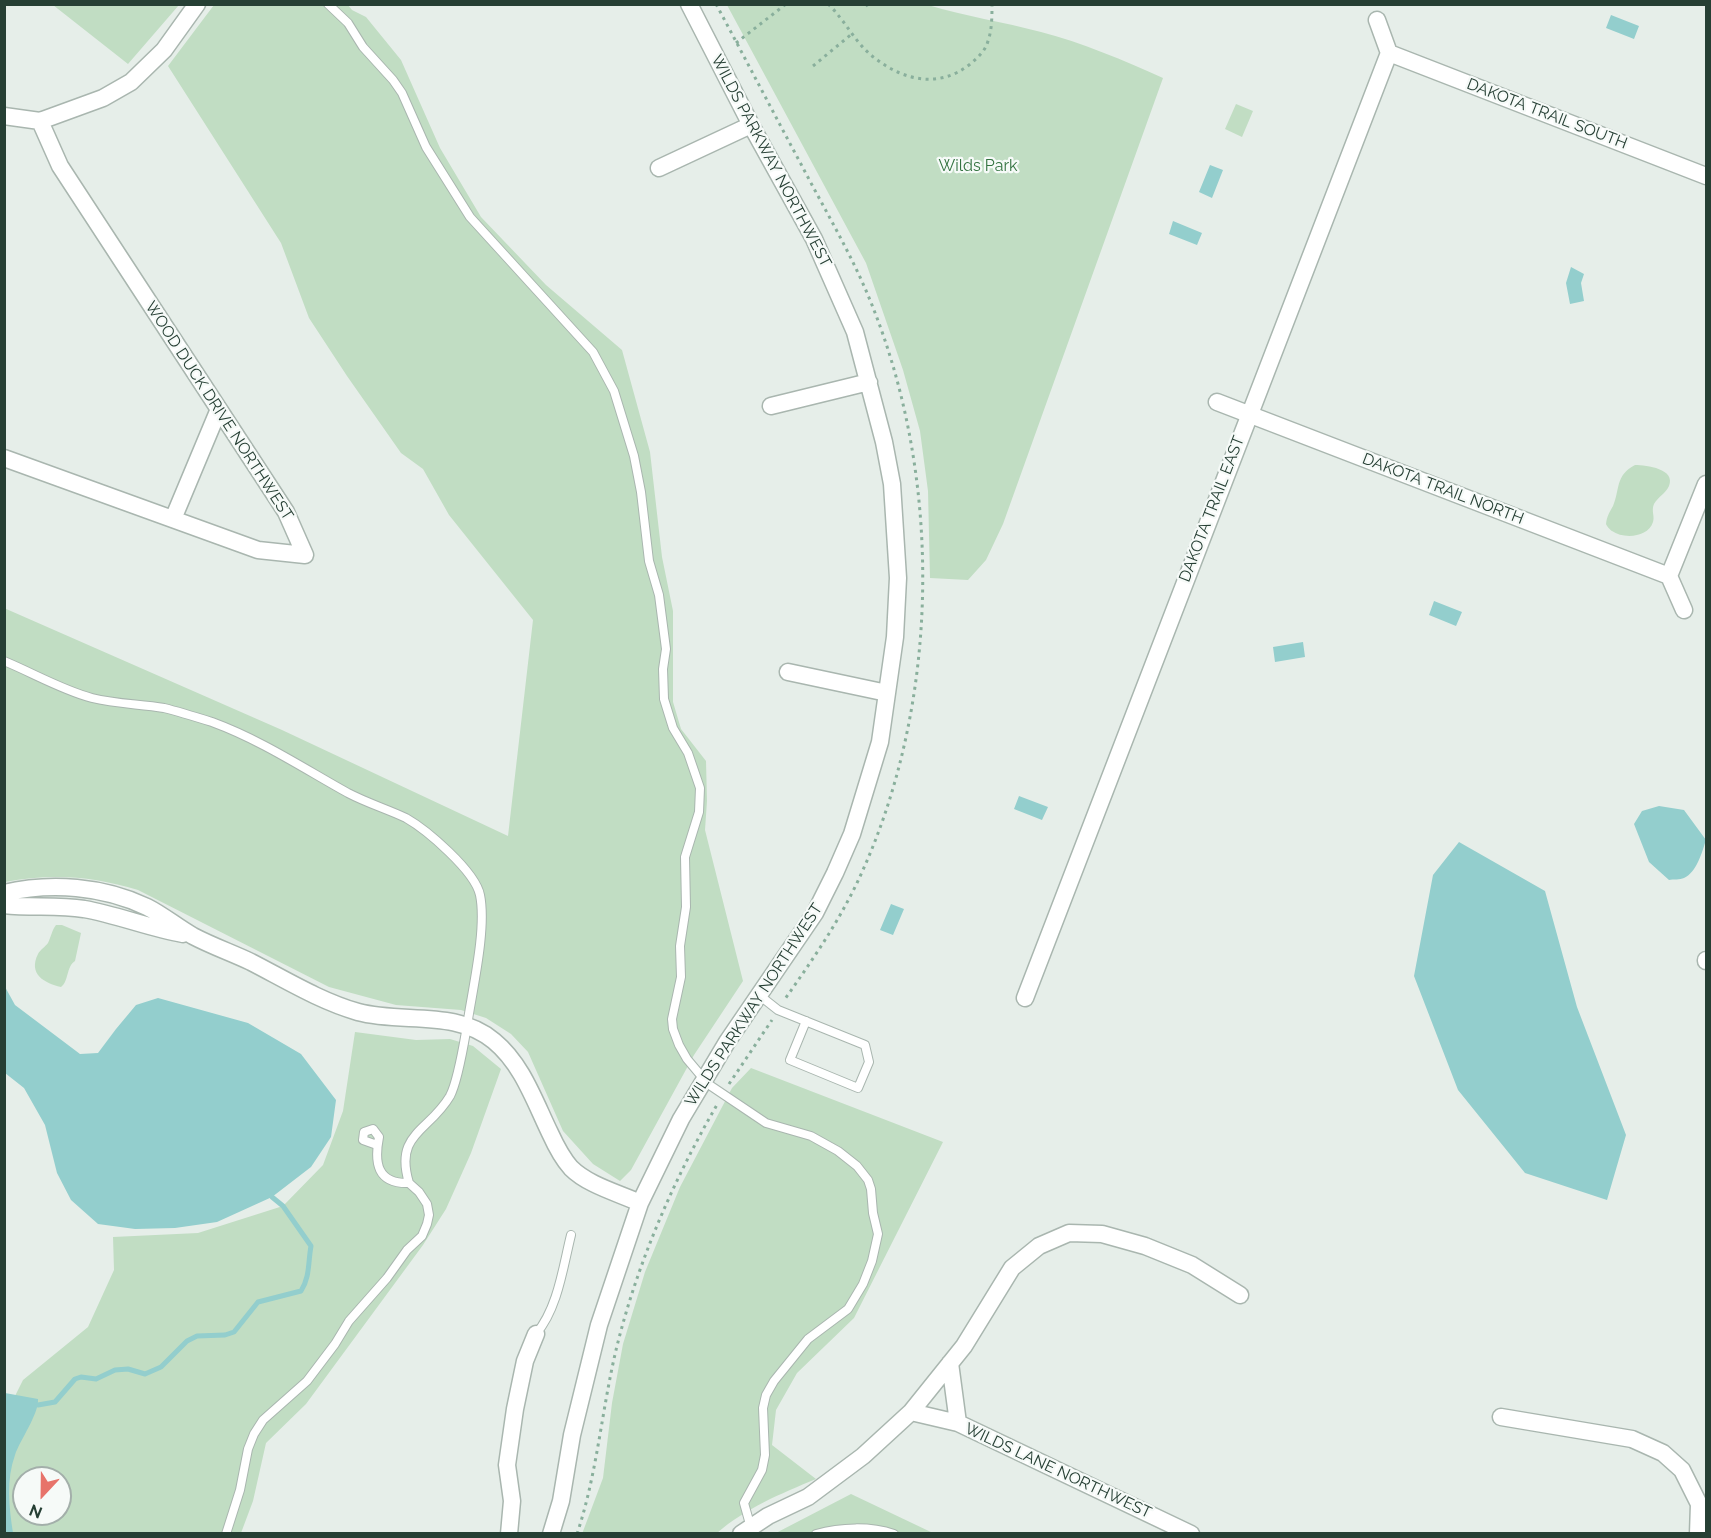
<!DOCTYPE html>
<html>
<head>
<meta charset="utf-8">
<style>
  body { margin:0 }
  #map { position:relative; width:1711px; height:1538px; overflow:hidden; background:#e6eee9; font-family:Raleway,sans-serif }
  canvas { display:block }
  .frame { position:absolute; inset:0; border:6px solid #263f34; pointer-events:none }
  .north { position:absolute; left:12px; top:1466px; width:60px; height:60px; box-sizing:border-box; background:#f6faf8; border:2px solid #a3afaa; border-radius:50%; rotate:202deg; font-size:16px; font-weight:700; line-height:24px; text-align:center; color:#263f34 }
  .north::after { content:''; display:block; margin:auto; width:21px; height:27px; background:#e7736a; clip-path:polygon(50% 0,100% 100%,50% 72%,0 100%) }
</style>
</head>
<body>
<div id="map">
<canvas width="1711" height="1538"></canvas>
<div class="frame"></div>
<div class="north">N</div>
</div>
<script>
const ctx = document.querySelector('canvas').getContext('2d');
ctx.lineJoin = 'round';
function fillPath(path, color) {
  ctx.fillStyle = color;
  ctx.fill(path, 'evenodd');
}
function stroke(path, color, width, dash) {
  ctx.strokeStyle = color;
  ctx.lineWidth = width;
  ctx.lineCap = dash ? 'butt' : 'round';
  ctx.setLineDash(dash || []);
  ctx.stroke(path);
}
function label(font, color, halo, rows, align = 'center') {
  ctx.font = font + ' Raleway,sans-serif';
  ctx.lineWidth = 4.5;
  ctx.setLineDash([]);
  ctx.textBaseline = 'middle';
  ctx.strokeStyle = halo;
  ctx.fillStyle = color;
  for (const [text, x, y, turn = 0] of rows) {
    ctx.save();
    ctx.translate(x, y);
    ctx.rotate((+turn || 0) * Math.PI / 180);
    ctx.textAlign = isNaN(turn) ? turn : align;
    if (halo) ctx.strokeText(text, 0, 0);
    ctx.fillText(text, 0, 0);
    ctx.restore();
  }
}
fillPath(new Path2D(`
  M53 5H179L128 64Z
  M214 5H348L352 10 366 17 401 60 440 148 481 217 546 285 622 350 650 452 662 557 673 611V702L681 729 706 761 707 801 705 830 743 981 694 1055 631 1170 620 1181 593 1164 563 1131 528 1052 511 1034 486 1018 461 1010 396 1005 329 987 138 890C93 876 51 873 5 882L4 608 282 730 508 836 533 620 449 515 423 469 401 453 347 376 309 318 281 243 168 66Z
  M727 5H928C965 16 1003 22 1041 32 1081 42 1125 61 1163 78L1003 524 986 560 968 580 930 578 928 491 920 431 903 370 866 263Z
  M1236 104 1253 111 1242 137 1225 129Z
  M1635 465C1647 465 1676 469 1669 486 1666 493 1658 497 1654 504 1651 511 1655 516 1653 522 1648 538 1623 539 1612 531 1611 531 1606 525 1606 524 1607 516 1609 513 1613 506 1620 490 1615 475 1635 465Z
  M56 925H62L81 933 75 961C66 967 69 981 61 987 44 983 28 974 38 954 40 950 45 947 48 943 51 937 52 930 56 925Z
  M355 1032 416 1040 450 1039 473 1046 501 1069 471 1153 446 1209 423 1245 306 1404 266 1443 253 1501 241 1533H5L4 1418 23 1380 88 1327 114 1270 113 1237 198 1233 283 1206 323 1165 343 1111ZM24 1478H60V1514H24Z
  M751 1068 943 1142 854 1318 797 1373 776 1410 772 1445 816 1479C780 1494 746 1508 717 1533L582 1534 603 1478 612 1403 623 1344 645 1272 680 1187 732 1088Z
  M851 1494 933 1533 774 1534Z`), '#c1ddc3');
fillPath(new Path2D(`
  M1611 15 1639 26 1634 39 1606 28Z
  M1210 165 1223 170 1212 198 1199 192Z
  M1173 221 1202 233 1197 245 1169 234Z
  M1571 267 1584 274 1581 283 1584 301 1570 304 1566 283Z
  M1434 601 1462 612 1456 626 1429 615Z
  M1303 642 1305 657 1275 662 1273 647Z
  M1019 796 1048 807 1042 820 1014 809Z
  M1659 806 1684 810 1706 840C1702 852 1697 872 1684 878 1680 880 1673 879 1669 880L1649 862 1634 824 1642 811Z
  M1459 842 1545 891 1577 1007 1626 1135 1607 1200 1525 1173 1458 1090 1414 976 1433 875Z
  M891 904 904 909 893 935 880 930Z
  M4 985 15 1005 80 1054 98 1053 116 1029 136 1005 158 998 248 1023 301 1054 336 1100 331 1137 311 1167 272 1197 217 1222 175 1228 135 1229 98 1224 71 1200 57 1173 45 1125 24 1088 5 1073Z
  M5 1393 38 1399C39 1414 20 1440 15 1455 6 1480 9 1507 13 1533H5Z`), '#93cecd');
stroke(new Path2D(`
  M38 1405 55 1402 75 1379 81 1377 96 1379 115 1370 128 1369 145 1374 161 1367 187 1341 197 1336 225 1335 234 1332 258 1302 301 1291C310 1277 308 1262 311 1246L283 1206 272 1197`), '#93cecd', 5);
const lane = new Path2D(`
  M328 4 348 23 363 47 393 80 402 93 426 147 470 217 593 352 614 391 634 456 641 492 649 561 659 595 666 649 663 669 664 699 673 728 688 753 700 788 699 812 685 857 686 907 680 946 681 977 672 1019 673 1029 679 1045 687 1059 708 1084 766 1123 811 1136 838 1151 857 1166 868 1180 871 1189 873 1213 878 1234 872 1261 863 1284 848 1309 808 1339 774 1381 766 1395 763 1408 765 1455 762 1470 744 1503 751 1528
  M4 661C33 673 62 690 92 698 116 704 140 704 164 708 180 712 196 717 212 722 261 740 303 768 348 793 367 803 387 809 406 818 427 830 475 871 480 895 487 929 472 991 467 1026 464 1043 458 1081 450 1096 429 1132 394 1133 409 1183 377 1184 374 1163 379 1137L373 1129 364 1132 363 1140 377 1145
  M759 995 778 1010 865 1045 869 1062 858 1088 790 1060 806 1021
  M536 1334C558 1308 563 1267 571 1235
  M226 1534 240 1490 248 1449 254 1434 263 1420 307 1381 335 1344 349 1321 387 1278 407 1250 422 1236 427 1224 429 1215 427 1204 419 1192 409 1183
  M816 1534C841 1527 870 1526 894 1534`);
const street = new Path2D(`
  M1389 53 1706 176
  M4 116 40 121 103 98 131 82 164 50 197 4
  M659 168 751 125
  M1217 402 1669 576
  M771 406 869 382
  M4 458 258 550 305 555 286 512 60 166 40 121
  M173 519 219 409
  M1669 576 1706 484
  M1669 576 1684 610
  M788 672 887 693
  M4 893C51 882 103 886 147 907 163 915 177 927 193 936 212 946 232 953 251 962 286 980 320 1001 358 1012 403 1024 456 1009 494 1041 522 1064 534 1100 550 1133 555 1144 562 1158 571 1168 588 1185 618 1193 640 1203
  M4 905C31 908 57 905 84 909 118 915 149 928 183 934
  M1706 960V961
  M1025 998 1389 53 1377 20
  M950 1363 958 1423
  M911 1412 958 1423 1191 1534
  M1501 1417 1632 1439 1663 1453 1682 1470 1699 1504 1698 1534
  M509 1534 512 1501 507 1465 515 1409 525 1361 536 1334
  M551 1534 561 1501 572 1435 599 1325 640 1203 681 1119 727 1042 815 913 835 873 852 834 880 742 895 637 898 578 892 484 884 442 855 332 814 239 751 125 689 4
  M741 1534 768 1516 808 1497 863 1456 911 1412 964 1346 1012 1268 1039 1246 1069 1233 1102 1234 1145 1246 1192 1265 1240 1295`);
stroke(lane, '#a9b6af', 10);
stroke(street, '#a9b6af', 19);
stroke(new Path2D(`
  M716 4C745 58 773 112 802 166 826 212 853 257 872 305 944 485 940 710 856 885 836 926 811 962 785 999
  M828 4C846 21 856 45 876 59 905 81 939 88 969 65 977 58 985 52 988 41 992 30 992 16 992 4
  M866 4 868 7
  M736 43 786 4
  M813 66 853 33
  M729 1084 772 1020
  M577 1534C598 1471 602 1405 618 1342 639 1259 675 1177 718 1103`), '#89af9c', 3, [3, 4.5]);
stroke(lane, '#fff', 8);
stroke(street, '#fff', 16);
label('16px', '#263f34', '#f6faf8', [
  ["DAKOTA TRAIL SOUTH",1547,114,21],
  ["WILDS PARKWAY NORTHWEST",771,161,62],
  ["WOOD DUCK DRIVE NORTHWEST",219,411,57],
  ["DAKOTA TRAIL NORTH",1443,489,21],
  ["DAKOTA TRAIL EAST",1212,509,-69],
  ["WILDS PARKWAY NORTHWEST",754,1005,-57],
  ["WILDS LANE NORTHWEST",1058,1471,25]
]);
label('16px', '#337340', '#f6faf8', [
  ["Wilds Park",978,166]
]);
</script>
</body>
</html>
